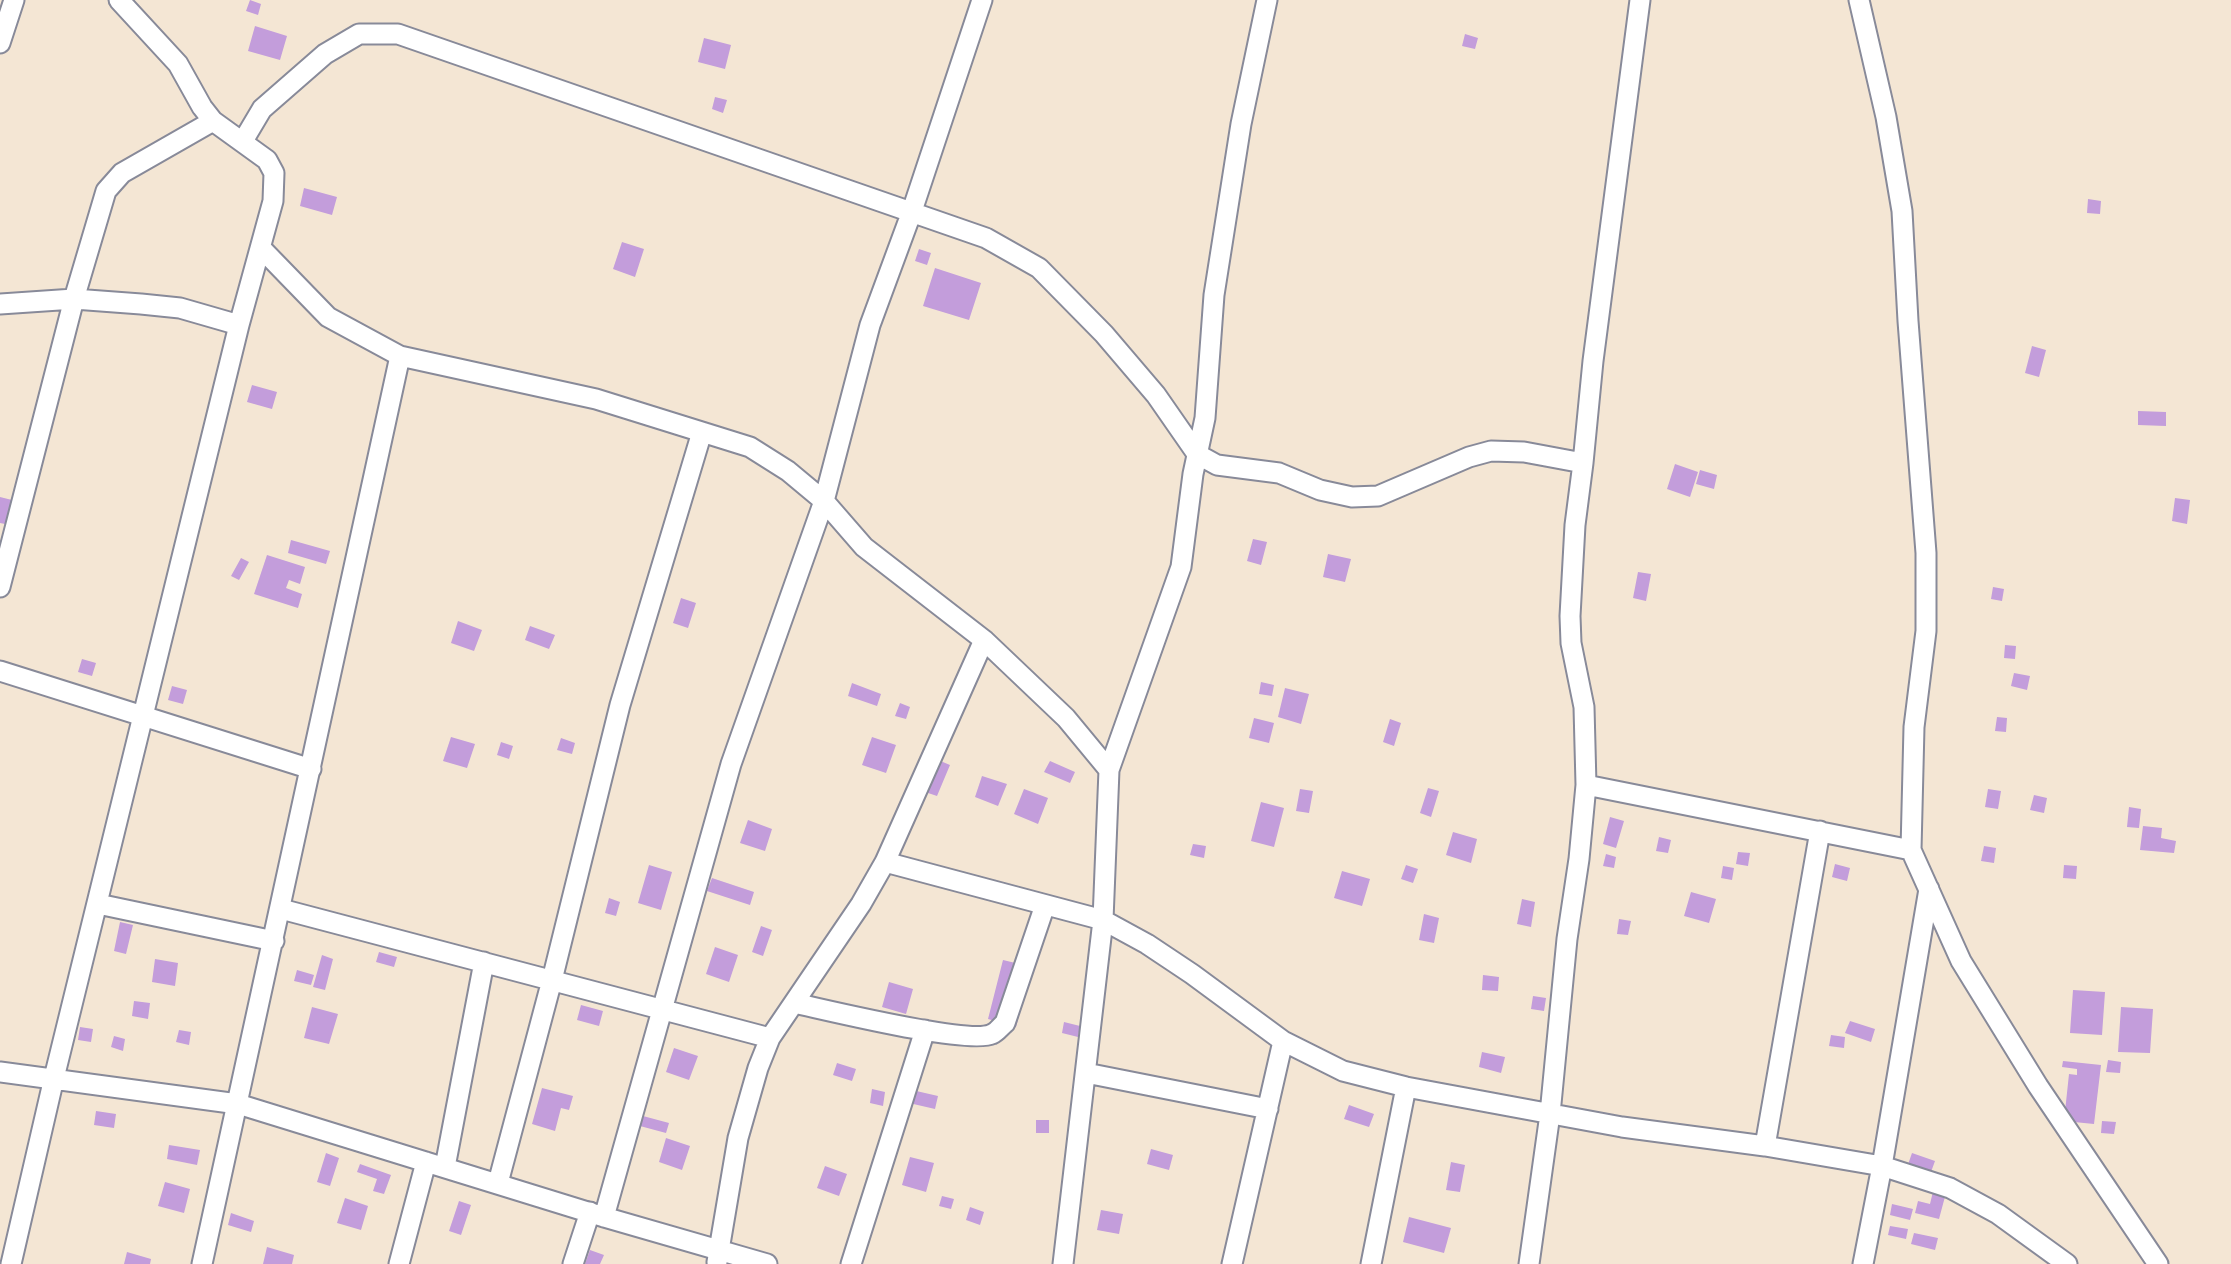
<!DOCTYPE html>
<html>
<head>
<meta charset="utf-8">
<style>
  body { margin:0 }
  canvas { display:block; background:#f4e6d4 }
</style>
</head>
<body>
<canvas width="2231" height="1264"></canvas>
<script>
const ctx = document.querySelector('canvas').getContext('2d');
ctx.lineJoin = 'round';
function fillPath(path, color) {
  ctx.fillStyle = color;
  ctx.fill(path, 'evenodd');
}
function stroke(path, color, width, dash) {
  ctx.strokeStyle = color;
  ctx.lineWidth = width;
  ctx.lineCap = dash ? 'butt' : 'round';
  ctx.setLineDash(dash || []);
  ctx.stroke(path);
}
fillPath(new Path2D(`
  M250 0 261 4 258 15 246 11Z
  M255 26 287 36 280 60 248 51Z
  M1465 34 1478 38 1475 49 1462 46Z
  M704 38 731 45 725 69 698 62Z
  M715 97 727 100 723 113 712 109Z
  M304 188 337 197 332 215 300 206Z
  M2088 199 2101 201 2100 214 2087 213Z
  M622 242 644 249 635 277 613 269Z
  M919 249 931 253 927 265 915 261Z
  M935 268 981 283 969 320 923 306Z
  M2032 346 2046 350 2039 377 2025 373Z
  M252 385 277 392 272 409 247 402Z
  M2138 411 2166 412V426L2138 425Z
  M1675 464 1698 472 1690 497 1667 489Z
  M1700 470 1717 475 1714 489 1696 484Z
  M0 497 12 500 5 524 0 523Z
  M2175 498 2190 500 2187 524 2172 521Z
  M1253 539 1267 542 1261 565 1247 561Z
  M291 540 330 551 326 564 288 553Z
  M1328 554 1351 559 1345 582 1323 577Z
  M267 555 305 567 300 584 289 580 286 588 302 594 298 608 254 594Z
  M241 558 249 562 239 580 231 576Z
  M1638 572 1651 574 1646 601 1633 598Z
  M1993 587 2004 589 2002 601 1991 599Z
  M681 598 696 603 688 628 673 623Z
  M458 621 482 630 474 651 451 643Z
  M530 626 555 635 549 649 525 640Z
  M2005 645 2016 646 2015 659 2004 658Z
  M82 659 96 663 92 676 78 672Z
  M2014 673 2030 676 2027 690 2011 686Z
  M1261 682 1274 685 1272 696 1259 694Z
  M852 683 881 694 877 706 848 696Z
  M172 686 187 690 183 704 168 700Z
  M1285 688 1309 694 1301 724 1278 717Z
  M900 703 910 707 906 719 895 716Z
  M1997 717 2007 718 2006 732 1995 731Z
  M1254 718 1274 723 1269 743 1249 738Z
  M1390 719 1401 723 1394 746 1383 742Z
  M451 737 475 744 467 768 443 761Z
  M872 737 896 745 886 773 862 765Z
  M561 738 575 743 572 754 557 750Z
  M501 742 513 746 509 759 497 755Z
  M938 760 950 765 937 796 925 792Z
  M1050 761 1075 772 1070 783 1044 772Z
  M982 776 1007 784 998 806 975 797Z
  M1428 788 1439 791 1431 817 1420 813Z
  M1024 789 1048 798 1038 824 1014 814Z
  M1300 789 1313 791 1309 813 1296 811Z
  M1988 789 2001 791 1998 809 1985 807Z
  M2034 795 2047 798 2044 813 2030 810Z
  M1261 802 1284 808 1274 847 1251 841Z
  M2129 807 2141 809 2139 828 2127 827Z
  M1610 817 1624 821 1616 848 1603 844Z
  M748 820 772 829 765 851 740 843Z
  M2143 826 2162 828 2161 838 2176 841 2174 853 2140 850Z
  M1453 832 1477 839 1471 863 1446 855Z
  M1659 837 1671 840 1668 853 1656 851Z
  M1193 844 1206 846 1204 858 1190 855Z
  M1984 846 1996 848 1994 863 1981 861Z
  M1738 852 1750 853 1748 866 1736 864Z
  M1606 854 1616 857 1614 868 1603 866Z
  M1835 864 1850 868 1847 881 1832 877Z
  M649 865 672 872 661 910 638 903Z
  M1406 865 1418 869 1413 883 1401 879Z
  M2064 865 2077 866 2076 879 2063 878Z
  M1723 866 1734 868 1732 880 1721 878Z
  M1342 871 1370 879 1362 906 1334 898Z
  M712 878 754 892 750 905 707 891Z
  M1691 892 1716 899 1709 923 1684 916Z
  M609 898 620 902 616 916 605 913Z
  M1522 899 1535 902 1531 927 1517 924Z
  M1424 914 1439 918 1434 943 1419 940Z
  M1619 919 1631 921 1628 935 1617 934Z
  M120 922 133 925 126 954 114 951Z
  M761 926 772 930 763 956 752 952Z
  M715 947 738 955 729 982 706 974Z
  M379 952 397 957 394 967 376 962Z
  M322 955 333 959 325 990 313 987Z
  M155 959 178 963 175 986 152 982Z
  M1003 960 1032 967 1016 1027 988 1019Z
  M297 970 314 975 311 985 294 981Z
  M1483 975 1499 977 1498 991 1482 990Z
  M889 982 913 989 906 1014 882 1007Z
  M2073 990 2105 992 2102 1035 2070 1033Z
  M1533 996 1546 998 1544 1011 1531 1009Z
  M134 1001 150 1003 148 1019 132 1016Z
  M581 1005 603 1011 599 1026 577 1020Z
  M312 1007 338 1014 329 1044 304 1038Z
  M2121 1007 2153 1009 2150 1053 2118 1052Z
  M1850 1021 1875 1029 1871 1042 1845 1033Z
  M1064 1022 1080 1026 1078 1037 1062 1033Z
  M80 1027 93 1029 91 1042 78 1040Z
  M179 1030 191 1032 189 1045 176 1042Z
  M1831 1035 1845 1037 1844 1048 1829 1046Z
  M114 1036 125 1039 123 1051 111 1047Z
  M674 1048 698 1056 689 1080 666 1072Z
  M1482 1052 1505 1057 1501 1073 1479 1067Z
  M2108 1060 2121 1062 2120 1073 2106 1072Z
  M2063 1061 2101 1065 2094 1124 2064 1121 2069 1074 2077 1075V1069L2062 1067Z
  M837 1063 856 1069 852 1081 833 1075Z
  M542 1088 573 1096 569 1110 561 1108 555 1131 532 1124Z
  M872 1089 885 1092 883 1106 870 1103Z
  M912 1090 938 1096 935 1109 909 1103Z
  M1349 1105 1374 1114 1369 1127 1344 1119Z
  M96 1111 116 1114 114 1128 94 1125Z
  M643 1116 669 1123 666 1133 640 1126Z
  M1036 1120H1049V1133H1036Z
  M2102 1121 2116 1122 2114 1134 2101 1133Z
  M666 1138 690 1146 682 1170 659 1162Z
  M169 1145 200 1150 197 1165 167 1159Z
  M1151 1149 1173 1155 1169 1170 1147 1164Z
  M326 1153 339 1158 330 1186 317 1182Z
  M1912 1153 1935 1161 1931 1172 1904 1176Z
  M910 1157 934 1163 926 1192 902 1185Z
  M1451 1162 1465 1165 1460 1192 1446 1190Z
  M360 1164 391 1175 384 1194 373 1191 377 1179 357 1172Z
  M825 1166 847 1174 839 1196 817 1188Z
  M1937 1175 1950 1178 1939 1219 1915 1213 1918 1201 1930 1204Z
  M165 1182 190 1189 184 1213 158 1206Z
  M942 1196 954 1199 951 1209 939 1206Z
  M345 1198 368 1206 361 1230 337 1223Z
  M459 1201 471 1205 461 1235 449 1231Z
  M1892 1204 1913 1209 1910 1220 1890 1215Z
  M970 1207 984 1212 980 1225 966 1220Z
  M1101 1210 1123 1214 1119 1234 1097 1230Z
  M231 1213 254 1221 251 1232 228 1225Z
  M1409 1217 1451 1228 1444 1253 1403 1242Z
  M1890 1226 1908 1229 1906 1239 1888 1235Z
  M1914 1233 1938 1238 1935 1250 1911 1244Z
  M267 1247 294 1255 292 1264H263Z
  M590 1250 604 1255 600 1264H585Z
  M127 1252 151 1259 150 1264H124Z`), '#c39ddb');
const street = new Path2D(`
  M1859 0 1886 117 1902 211 1908 321 1926 553V631L1914 727 1911 850 1961 961 2038 1086 2158 1264
  M0 43 14 0
  M243 141 262 109 325 54 359 34H398L986 238 1039 268 1104 334 1156 395 1197 454 1217 465 1279 473 1320 490 1352 497 1378 496 1469 457 1491 451 1524 452 1583 463
  M261 248 328 317 400 356 596 399 750 447 788 471 824 501 864 547 984 640 1066 718 1109 770
  M0 304 74 299 141 304 180 308 239 325
  M0 587 74 299 106 191 122 173 213 121
  M0 671 311 769
  M1586 785 1911 850
  M885 862 1103 920 1147 944 1192 974 1283 1041 1343 1071 1406 1087 1622 1127 1765 1146 1882 1166 1950 1188 1998 1214 2067 1264
  M98 904 274 941
  M281 909 770 1038
  M794 1003C827 1010 969 1045 992 1034 997 1032 1001 1026 1005 1023L1045 905
  M0 1072 238 1104 604 1217 767 1264
  M1086 1073 1268 1109
  M1765 1146 1820 831
  M445 1167 484 962
  M498 1183 552 980 620 705 702 432
  M604 1217 731 764 824 501 870 325 911 214 982 0
  M717 1262 738 1138 758 1068 770 1038 861 904 885 862 984 640
  M11 1264 54 1078 239 325 273 201 274 173 267 160 213 121 202 107 178 64 119 0
  M202 1264 400 356
  M399 1264 426 1162
  M573 1264 590 1212
  M851 1264 925 1030
  M1063 1264 1103 920 1109 770 1181 567 1193 474 1205 418 1214 295 1241 124 1267 0
  M1232 1264 1283 1041
  M1371 1264 1406 1087
  M1529 1264 1550 1114 1567 939 1579 859 1586 785 1584 707 1571 643 1570 616 1575 525 1583 463 1593 361 1640 0
  M1863 1264 1882 1166 1929 889`);
stroke(street, '#888a99', 23);
stroke(street, '#fff', 19);
</script>
</body>
</html>
